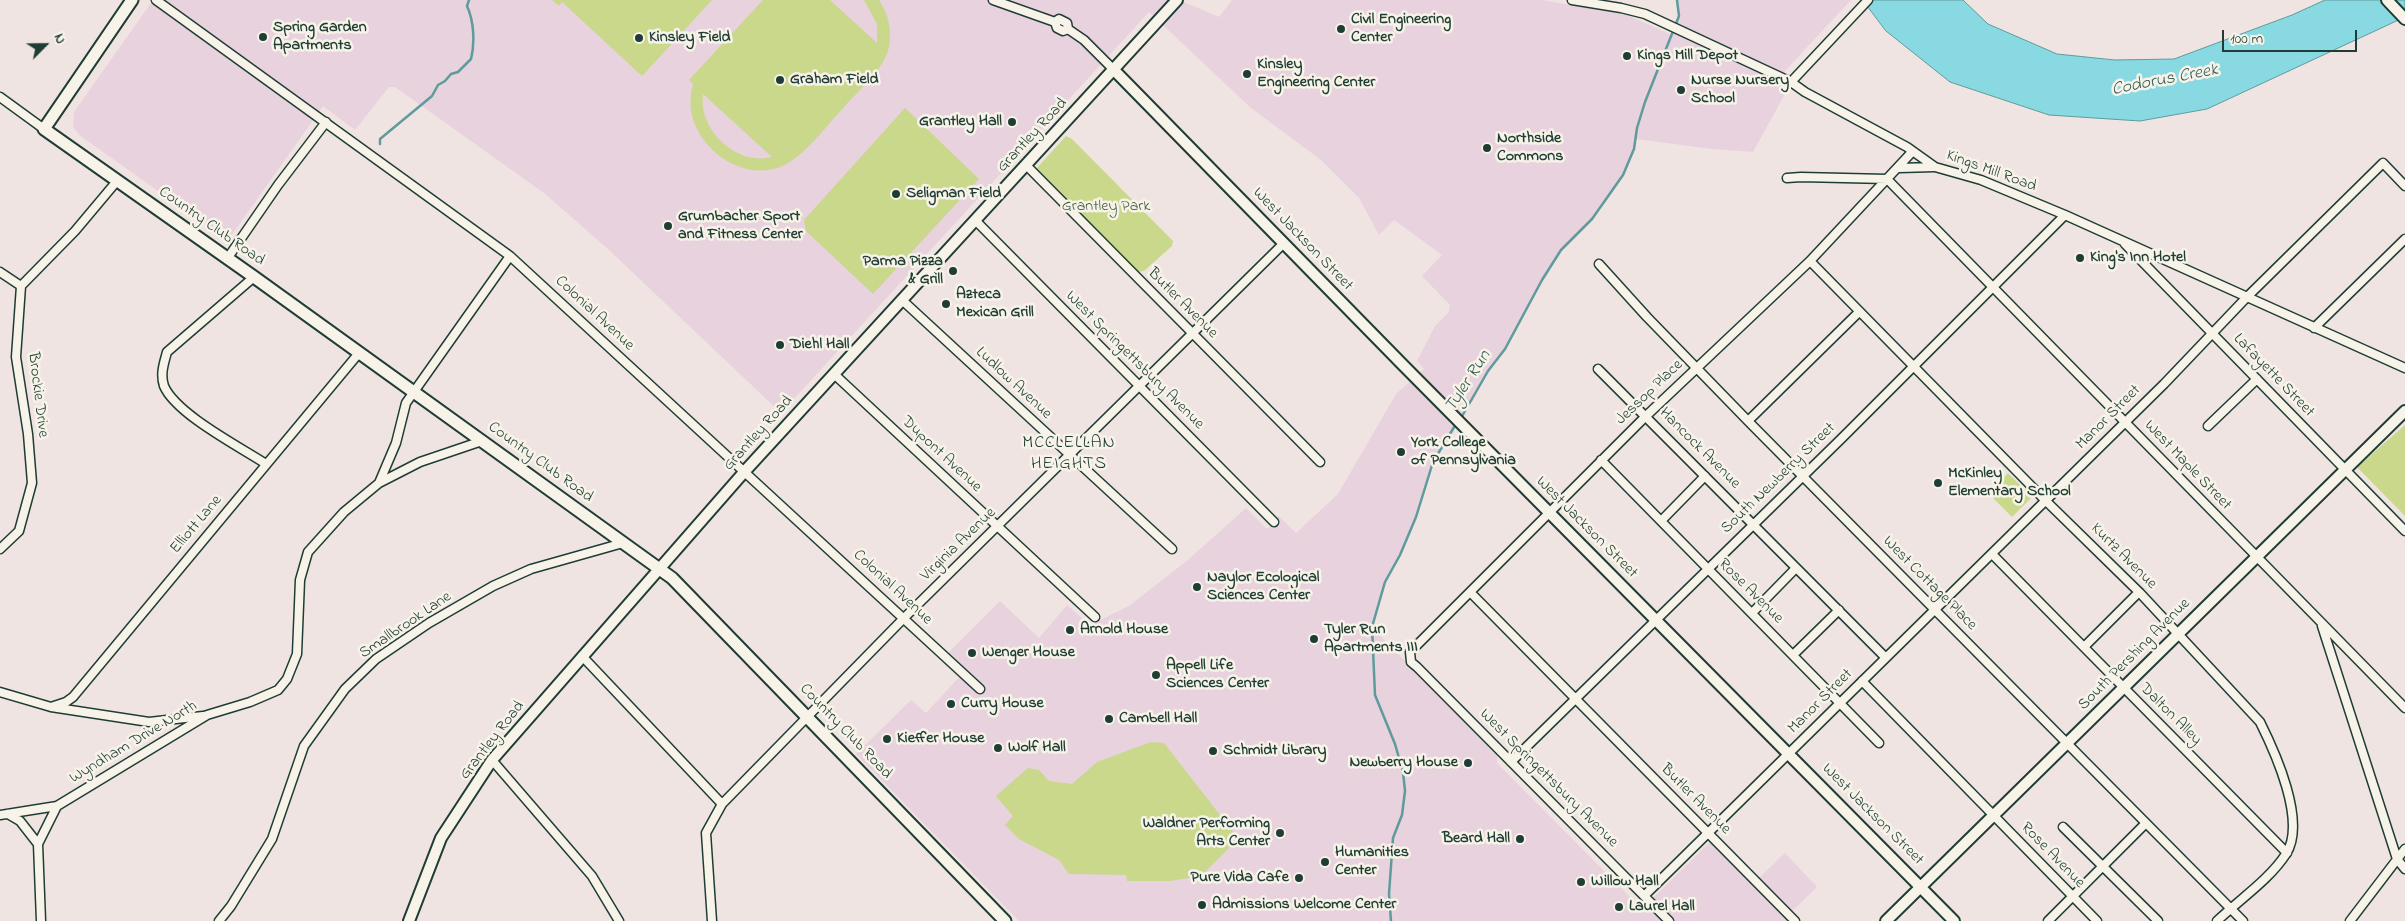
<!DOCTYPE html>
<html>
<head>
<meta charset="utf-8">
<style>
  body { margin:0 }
  #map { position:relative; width:2405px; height:921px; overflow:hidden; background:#f0e4e3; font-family:"Indie Flower",sans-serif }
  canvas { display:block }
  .north { position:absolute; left:20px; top:20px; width:50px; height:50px; -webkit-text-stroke:4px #f7f3e8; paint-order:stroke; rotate:67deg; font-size:14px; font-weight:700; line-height:20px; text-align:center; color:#1f3d34 }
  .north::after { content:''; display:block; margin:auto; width:18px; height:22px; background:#1f3d34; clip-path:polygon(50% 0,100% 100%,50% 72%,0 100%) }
  .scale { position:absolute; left:2222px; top:30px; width:135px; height:22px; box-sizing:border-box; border:2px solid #1f3d34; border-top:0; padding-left:6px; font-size:15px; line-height:18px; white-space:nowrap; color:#1f3d34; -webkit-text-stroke:4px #f7f3e8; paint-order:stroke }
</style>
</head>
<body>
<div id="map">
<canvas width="2405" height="921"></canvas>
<div class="north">N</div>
<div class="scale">100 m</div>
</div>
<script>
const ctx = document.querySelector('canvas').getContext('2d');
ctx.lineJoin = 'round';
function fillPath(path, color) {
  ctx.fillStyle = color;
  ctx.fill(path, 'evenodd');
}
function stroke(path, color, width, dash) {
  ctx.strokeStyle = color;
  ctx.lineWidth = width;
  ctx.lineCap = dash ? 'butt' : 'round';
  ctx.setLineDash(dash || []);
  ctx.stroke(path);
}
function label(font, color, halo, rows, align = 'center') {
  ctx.font = font + ' "Indie Flower",sans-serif';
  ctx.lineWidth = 5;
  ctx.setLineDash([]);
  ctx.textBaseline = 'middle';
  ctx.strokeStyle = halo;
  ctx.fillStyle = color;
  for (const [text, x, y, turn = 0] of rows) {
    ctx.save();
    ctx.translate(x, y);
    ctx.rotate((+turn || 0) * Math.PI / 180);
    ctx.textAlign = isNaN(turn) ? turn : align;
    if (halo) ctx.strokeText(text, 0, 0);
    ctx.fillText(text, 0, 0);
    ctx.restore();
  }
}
fillPath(new Path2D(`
  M153 0H1179L1219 17 1232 0H1542L1627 15 1672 35 1679 16 1677 0H1851L1785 71 1786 92 1753 152 1712 149 1636 139 1634 149 1613 192 1592 219 1561 250 1542 280 1505 349 1488 371 1473 400 1433 462 1416 517 1400 555 1385 582 1372 627 1497 756V763L1642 909 1709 843 1714 845 1753 884 1785 853 1817 887 1786 917 1789 921H1019L856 754 911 700 926 713 963 673 945 656 1000 601 1039 638 1067 605 1090 625 1129 606 1189 559 1246 508 1267 529 1279 516 1296 533 1338 494 1396 394 1424 369 1417 361 1435 326 1449 312 1450 305 1422 276 1442 255 1394 220 1379 235 1359 198 1321 160 1251 108 1149 12 781 413 609 250 544 193 395 87H389L355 130 323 106 229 239H226L79 135 73 127 74 112Z`), '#e7d2dd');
fillPath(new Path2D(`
  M552 0H712L642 76 562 2 559 6Z
  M763 0H830L877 43V24L864 0H879C889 15 893 33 888 51 880 73 859 90 844 107 828 124 813 145 794 159 766 181 728 169 707 144 692 126 687 106 693 84L689 80ZM703 94 772 157C736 166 698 130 703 94Z
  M905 108 979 179 873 294 806 231 804 220Z
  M1066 136 1072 139 1173 241 1172 246 1144 271 1137 272 1036 169Z
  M2405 425V516L2357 467Z
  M2008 473 2032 497 2012 517 1988 493Z
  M1151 742 1164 743 1234 833 1232 845 1201 876 1170 881H1127L1126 875 1069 874 1059 860 1019 839 1005 825 1013 816 996 796 1028 768 1039 770 1049 781 1072 784 1097 762Z`), '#cad88b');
const water = new Path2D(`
  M1863 0H1963L1988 24 2057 54 2115 60 2174 59 2292 15 2325 0H2405V17L2207 109 2140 121 2049 115 1950 82 1886 31Z`);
fillPath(water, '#88d9e2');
stroke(water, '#5e9b9c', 1);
stroke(new Path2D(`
  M380 144V139L432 96 438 85 445 81 451 74 458 72 471 59C475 43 474 21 467 6L469 0
  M1461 418 1488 371 1505 349 1542 280 1561 250 1592 219 1623 175 1634 149 1637 128 1645 102 1679 16 1677 0
  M1391 921 1389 894 1393 838 1402 815 1405 791 1403 772 1395 744 1375 695 1372 627 1385 582 1400 555 1416 517 1433 462 1456 424`), '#5e9b9c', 2.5);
const minor = new Path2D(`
  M156 0 510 256 980 689
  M993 0 1055 22 1059 19 1067 23 1068 29 1084 40 1114 70
  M1572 0 1621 8 1645 14 1791 82 1805 92 1907 147 1935 167 1981 180 2065 215 2405 368
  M1055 22 1057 28 1063 31 1068 29
  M1791 82 1868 0
  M0 97 44 129
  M1026 165 1320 462
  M1899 168 1934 167
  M1787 178 1801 177 1887 179 2405 708
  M975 220 1274 522
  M2125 244 2405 531
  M227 259 278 185 326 122
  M1810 261 2046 501 2140 593 2260 722C2275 752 2307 822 2286 854 2269 880 2240 899 2217 921
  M1599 264 1647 317 1748 421 2243 921
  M0 272 21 286
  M254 277 167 352C164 363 160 374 164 386 176 414 240 447 266 464
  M902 300 1172 549
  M2314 328 2405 239
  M1598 369 1885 657
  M834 374 1095 617
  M1748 421 1859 312
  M2208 426 2257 379
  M1601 460 1879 743
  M379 483 420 462 482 441
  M1661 521 1705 476
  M0 549 19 531 32 483 28 434 16 357 21 286 75 231 117 181
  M1992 554 2287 853
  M1470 592 1795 921
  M1752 613 1796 568
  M2322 626 2397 859 2405 869
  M2084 647 2139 592
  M1793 655 1839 610
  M582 656 722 804
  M1862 681 2097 921
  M0 692 51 707 149 722 203 716
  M51 707 66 702 73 697 359 353
  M492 760 592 876 619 921
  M1511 762 1842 438 2065 215
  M8 814 20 821 38 844
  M0 815 57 806 207 715 250 702 278 690 287 679 297 654 300 580 308 552 344 512 379 483 396 443 406 403 510 256
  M2063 827 2158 921
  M1644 896 2164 384 2246 298 2383 163 2405 186
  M41 921 38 844 57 806
  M219 921 231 906 272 839 304 746 345 689 376 659 429 623 493 586 531 569 623 543
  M712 921 706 833 722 804 904 618 1284 243
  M1669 921 1417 667 1411 662 1410 652 1646 416 1810 261 1912 152
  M2048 921 2146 823
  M2350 921 2405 849`);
const tertiary = new Path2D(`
  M2387 0 2405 19
  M1114 70 1400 362 1954 921
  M409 921 441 838 492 760 745 471 1177 0
  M1886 921 2405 411`);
const secondary = new Path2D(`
  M132 0 44 129 254 277 672 578 1005 921`);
stroke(minor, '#1f3d34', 11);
stroke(tertiary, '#1f3d34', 14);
stroke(secondary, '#1f3d34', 15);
stroke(minor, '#f7f3e8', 8);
stroke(tertiary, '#f7f3e8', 10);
stroke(secondary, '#f7f3e8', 11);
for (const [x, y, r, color] of [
  [1341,29,5,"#1f3d34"],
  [263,37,5,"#1f3d34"],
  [639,38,5,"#1f3d34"],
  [1627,56,5,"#1f3d34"],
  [1247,74,5,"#1f3d34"],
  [780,80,5,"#1f3d34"],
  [1681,90,5,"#1f3d34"],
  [1012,122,5,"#1f3d34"],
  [1487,148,5,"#1f3d34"],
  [896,194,5,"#1f3d34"],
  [668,226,5,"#1f3d34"],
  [2080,258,5,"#1f3d34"],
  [953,271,5,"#1f3d34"],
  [946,304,5,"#1f3d34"],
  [780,345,5,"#1f3d34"],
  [1401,452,5,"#1f3d34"],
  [1938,483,5,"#1f3d34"],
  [1197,587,5,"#1f3d34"],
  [1070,630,5,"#1f3d34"],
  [1314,639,5,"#1f3d34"],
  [972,653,5,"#1f3d34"],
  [1156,675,5,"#1f3d34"],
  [951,704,5,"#1f3d34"],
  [1109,719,5,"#1f3d34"],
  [887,739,5,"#1f3d34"],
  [998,748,5,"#1f3d34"],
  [1213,751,5,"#1f3d34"],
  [1468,763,5,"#1f3d34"],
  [1280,833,5,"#1f3d34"],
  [1520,839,5,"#1f3d34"],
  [1325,862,5,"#1f3d34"],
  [1299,878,5,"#1f3d34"],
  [1581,882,5,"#1f3d34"],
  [1202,905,5,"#1f3d34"],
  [1619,907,5,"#1f3d34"]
]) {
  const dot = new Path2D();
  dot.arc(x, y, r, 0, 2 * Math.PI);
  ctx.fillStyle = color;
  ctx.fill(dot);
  stroke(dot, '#f7f3e8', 2);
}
label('bold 16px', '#1f3d34', '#f7f3e8', [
  ["Civil Engineering",1351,20],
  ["Center",1351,38],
  ["Spring Garden",273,28],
  ["Apartments",273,46],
  ["Kinsley Field",649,38],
  ["Kings Mill Depot",1637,56],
  ["Kinsley",1257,65],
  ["Engineering Center",1257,83],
  ["Graham Field",790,80],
  ["Nurse Nursery",1691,81],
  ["School",1691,99],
  ["Grantley Hall",1002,122,"right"],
  ["Northside",1497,139],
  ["Commons",1497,157],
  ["Seligman Field",906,194],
  ["Grumbacher Sport",678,217],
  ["and Fitness Center",678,235],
  ["King's Inn Hotel",2090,258],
  ["Parma Pizza",943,262,"right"],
  ["& Grill",943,280,"right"],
  ["Azteca",956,295],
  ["Mexican Grill",956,313],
  ["Diehl Hall",790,345],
  ["York College",1411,443],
  ["of Pennsylvania",1411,461],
  ["McKinley",1948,474],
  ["Elementary School",1948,492],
  ["Naylor Ecological",1207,578],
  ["Sciences Center",1207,596],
  ["Arnold House",1080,630],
  ["Tyler Run",1324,630],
  ["Apartments III",1324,648],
  ["Wenger House",982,653],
  ["Appell Life",1166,666],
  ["Sciences Center",1166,684],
  ["Curry House",961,704],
  ["Cambell Hall",1119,719],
  ["Kieffer House",897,739],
  ["Wolf Hall",1008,748],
  ["Schmidt Library",1223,751],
  ["Newberry House",1458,763,"right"],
  ["Waldner Performing",1270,824,"right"],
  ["Arts Center",1270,842,"right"],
  ["Beard Hall",1510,839,"right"],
  ["Humanities",1335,853],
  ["Center",1335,871],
  ["Pure Vida Cafe",1289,878,"right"],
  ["Willow Hall",1591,882],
  ["Admissions Welcome Center",1212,905],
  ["Laurel Hall",1629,907]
], 'left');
label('16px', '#1f3d34', '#f7f3e8', [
  ["Grantley Road",1033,136,-47],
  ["Kings Mill Road",1991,172,20],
  ["Country Club Road",211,227,35],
  ["West Jackson Street",1302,240,46],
  ["Butler Avenue",1182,304,45],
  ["Colonial Avenue",594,314,43],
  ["West Springettsbury Avenue",1134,361,45],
  ["Lafayette Street",2273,376,46],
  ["Ludlow Avenue",1013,384,43],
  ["Jessop Place",1650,393,-44],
  ["Brockie Drive",37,395,83],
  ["Manor Street",2109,418,-45],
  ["Grantley Road",759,434,-48],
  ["Hancock Avenue",1699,449,45],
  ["Dupont Avenue",941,455,43],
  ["Country Club Road",540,463,36],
  ["West Maple Street",2187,466,46],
  ["South Newberry Street",1779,479,-44],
  ["Elliott Lane",197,525,-50],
  ["West Jackson Street",1586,528,45],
  ["Virginia Avenue",959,545,-44],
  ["Kurtz Avenue",2123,557,45],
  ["West Cottage Place",1929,584,45],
  ["Colonial Avenue",892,588,43],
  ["Rose Avenue",1750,592,45],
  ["Smallbrook Lane",406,626,-34],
  ["South Pershing Avenue",2135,655,-45],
  ["Manor Street",1821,702,-45],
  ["Dalton Alley",2170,715,45],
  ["Country Club Road",845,732,46],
  ["Grantley Road",493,741,-52],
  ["Wyndham Drive North",134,743,-31],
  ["West Springettsbury Avenue",1548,779,45],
  ["Butler Avenue",1695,800,45],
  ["West Jackson Street",1872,815,45],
  ["Rose Avenue",2052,856,46]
]);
label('16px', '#415c45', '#f7f3e8', [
  ["Grantley Park",1106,207]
]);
label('italic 18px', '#345c57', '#f7f3e8', [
  ["Codorus Creek",2165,81,-11],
  ["Tyler Run",1469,382,-57]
]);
ctx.letterSpacing = '1px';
label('18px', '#1f3d34', '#f7f3e8', [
  ["MCCLELLAN",1069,444],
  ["HEIGHTS",1069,465]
]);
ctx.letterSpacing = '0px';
</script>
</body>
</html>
